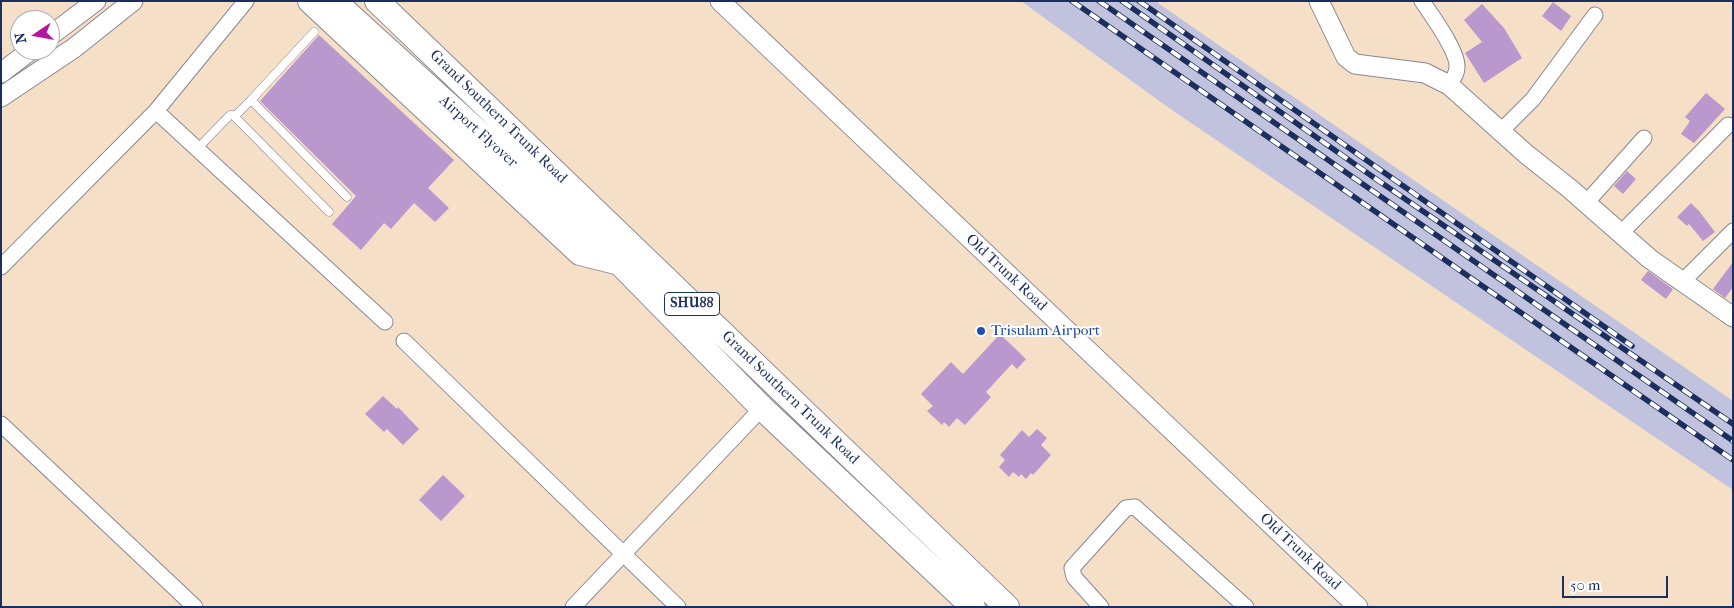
<!DOCTYPE html>
<html>
<head>
<meta charset="utf-8">
<style>
  body { margin:0 }
  #map { position:relative; width:1734px; height:608px; overflow:hidden; background:#f6dfc7; font-family:"IM FELL French Canon",serif }
  canvas { display:block }
  .frame { position:absolute; inset:0; border:2px solid #1b2f5e; pointer-events:none }
  .north { position:absolute; left:10px; top:10px; width:50px; height:50px; box-sizing:border-box; background:#fff; border:1px solid #a4acbf; border-radius:50%; rotate:258deg; font-size:14px; font-weight:700; line-height:20px; text-align:center; color:#1b2f5e }
  .north::after { content:''; display:block; margin:auto; width:18px; height:22px; background:#b5179e; clip-path:polygon(50% 0,100% 100%,50% 72%,0 100%) }
  .scale { position:absolute; left:1562px; top:576px; width:106px; height:22px; box-sizing:border-box; border:2px solid #1b2f5e; border-top:0; padding-left:6px; font-size:15px; line-height:18px; white-space:nowrap; color:#1b2f5e; -webkit-text-stroke:4px #fff; paint-order:stroke }
</style>
</head>
<body>
<div id="map">
<canvas width="1734" height="608"></canvas>
<div class="frame"></div>
<div class="north">N</div>
<div class="scale">50 m</div>
</div>
<script>
const ctx = document.querySelector('canvas').getContext('2d');
ctx.lineJoin = 'round';
function fillPath(path, color) {
  ctx.fillStyle = color;
  ctx.fill(path, 'evenodd');
}
function stroke(path, color, width, dash) {
  ctx.strokeStyle = color;
  ctx.lineWidth = width;
  ctx.lineCap = dash ? 'butt' : 'round';
  ctx.setLineDash(dash || []);
  ctx.stroke(path);
}
function label(font, color, halo, rows, align = 'center') {
  ctx.font = font + ' "IM FELL French Canon",serif';
  ctx.lineWidth = 4;
  ctx.setLineDash([]);
  ctx.textBaseline = 'middle';
  ctx.strokeStyle = halo;
  ctx.fillStyle = color;
  for (const [text, x, y, turn = 0] of rows) {
    ctx.save();
    ctx.translate(x, y);
    ctx.rotate((+turn || 0) * Math.PI / 180);
    ctx.textAlign = isNaN(turn) ? turn : align;
    if (halo) ctx.strokeText(text, 0, 0);
    ctx.fillText(text, 0, 0);
    ctx.restore();
  }
}
fillPath(new Path2D(`
  M1021 1H1155L1733 401V490L1169 108Z`), '#c1c2dd');
fillPath(new Path2D(`
  M1553 2 1571 16 1561 31 1542 16Z
  M1482 4 1504 28 1522 58 1484 83 1465 53 1482 42 1464 20Z
  M319 35 454 160 428 188 449 208 435 222 414 203 391 229 384 223 361 250 332 224 356 196 260 101Z
  M1706 93 1725 109 1694 143 1681 134 1690 121 1685 117Z
  M1627 171 1636 179 1623 194 1614 186Z
  M1691 203 1699 211 1715 232 1703 241 1689 224 1687 226 1677 217Z
  M1733 262V287L1725 298 1713 289Z
  M1648 271 1673 289 1666 299 1641 280Z
  M1000 334 1026 359 1017 369 1012 364 986 392 991 397 965 425 957 418 949 427 944 422 942 425 927 411 933 406 921 394 951 362 963 374Z
  M383 396 397 409 398 407 419 429 403 445 387 429 384 432 365 414Z
  M1037 429 1047 438 1041 445 1051 455 1033 475 1031 473 1026 479 1021 474 1019 477 1013 472 1009 477 999 467 1005 460 1000 455 1022 430 1029 437Z
  M443 475 465 496 441 521 419 500Z`), '#b998ce');
const service = new Path2D(`
  M251 100 314 32
  M235 116 251 100 347 197
  M197 149 230 115H233L329 212`);
const minor = new Path2D(`
  M1422 1C1432 16 1458 51 1457 67 1457 74 1453 79 1449 85
  M156 111 385 322
  M1501 131 1533 99 1595 15
  M1586 203 1644 138
  M1621 233 1728 125
  M1 267 156 111 246 1
  M1683 281 1733 231
  M404 341 678 607
  M1 424 195 607
  M573 607 762 408
  M1101 607 1074 577 1072 568 1126 508 1135 507 1246 607`);
const tertiary = new Path2D(`
  M720 1 1358 607
  M1319 1 1346 57 1355 64 1425 73 1449 85 1526 154 1569 188 1650 259 1733 317
  M50 36 96 1
  M1 73 31 50
  M1 97 74 48 133 1`);
const primary = new Path2D(`
  M310 1 580 253 620 263
  M334 1 596 239 762 408 973 607
  M377 1 1007 607`);
stroke(service, '#888792', 9);
stroke(minor, '#888792', 17);
stroke(tertiary, '#888792', 21);
stroke(primary, '#888792', 26);
stroke(service, '#fff', 8);
stroke(minor, '#fff', 15);
stroke(tertiary, '#fff', 19);
stroke(primary, '#fff', 24);
const rail = new Path2D(`
  M1072 1 1733 460
  M1099 1 1733 441
  M1122 1 1376 179 1733 424
  M1139 1 1632 346`);
stroke(rail, '#1b2f5e', 5.5);
stroke(rail, '#fff', 4, [11]);
for (const [x, y, r, color] of [
  [981,331,5,"#1a4fb4"]
]) {
  const dot = new Path2D();
  dot.arc(x, y, r, 0, 2 * Math.PI);
  ctx.fillStyle = color;
  ctx.fill(dot);
  stroke(dot, '#fff', 2);
}
for (const [x, y, w] of [
  [692,304,55]
]) {
  const box = new Path2D();
  box.roundRect(x - w / 2, y - 11.5, w, 23, 4);
  ctx.fillStyle = '#fff';
  ctx.fill(box);
  stroke(box, '#1b2f5e', 1);
}
label('bold 14px', '#1b2f5e', null, [
  ["SHU88",692,304]
]);
label('15px', '#1b2f5e', '#fff', [
  ["Grand Southern Trunk Road",498,117,44],
  ["Airport Flyover",478,132,42],
  ["Old Trunk Road",1006,273,43],
  ["Grand Southern Trunk Road",790,398,44],
  ["Old Trunk Road",1300,552,43]
]);
label('15px', '#164399', '#fff', [
  ["Trisulam Airport",991,331]
], 'left');
</script>
</body>
</html>
